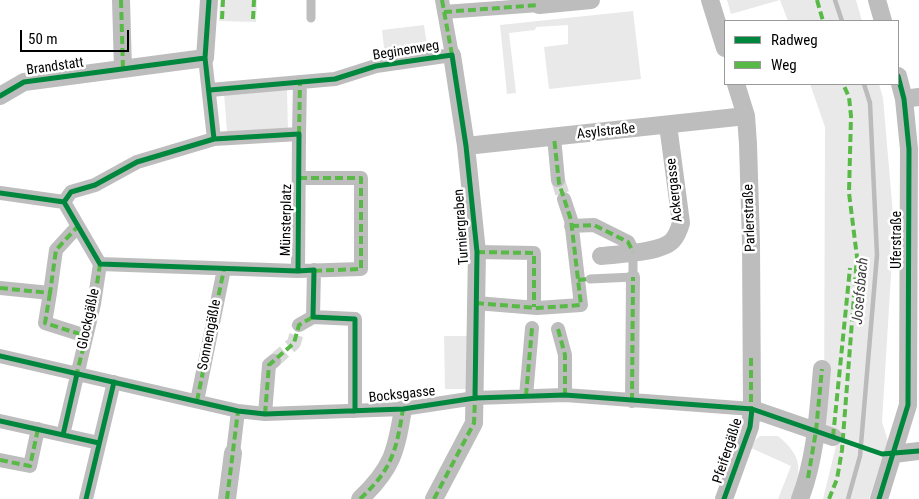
<!DOCTYPE html>
<html>
<head>
<meta charset="utf-8">
<style>
  body { margin:0 }
  #map { position:relative; width:919px; height:499px; overflow:hidden; background:#fff; font-family:"Roboto Condensed",sans-serif }
  canvas { display:block }
  .legend { position:absolute; left:724px; top:20px; width:175px; height:65px; box-sizing:border-box; background:#fff; border:1px solid #999; margin:0; padding:6px 9px; list-style:none; font-size:15px; color:#000 }
  .legend li { display:flex; align-items:center; gap:10px; height:25px }
  .legend b { width:25px; border:1px solid #999 }
  .scale { position:absolute; left:20px; top:30px; width:109px; height:22px; box-sizing:border-box; border:2px solid #000; border-top:0; padding-left:6px; font-size:15px; line-height:18px; white-space:nowrap; color:#000; -webkit-text-stroke:4px #fff; paint-order:stroke }
</style>
</head>
<body>
<div id="map">
<canvas width="919" height="499"></canvas>
<ul class="legend">
<li><b style="height:6px;background:#00873e"></b>Radweg</li>
<li><b style="height:6px;background:#58b947"></b>Weg</li>
</ul>
<div class="scale">50 m</div>
</div>
<script>
const ctx = document.querySelector('canvas').getContext('2d');
ctx.lineJoin = 'round';
function fillPath(path, color) {
  ctx.fillStyle = color;
  ctx.fill(path, 'evenodd');
}
function stroke(path, color, width, dash) {
  ctx.strokeStyle = color;
  ctx.lineWidth = width;
  ctx.lineCap = dash ? 'butt' : 'round';
  ctx.setLineDash(dash || []);
  ctx.stroke(path);
}
function label(font, color, halo, rows, align = 'center') {
  ctx.font = font + ' "Roboto Condensed",sans-serif';
  ctx.lineWidth = 5;
  ctx.setLineDash([]);
  ctx.textBaseline = 'middle';
  ctx.strokeStyle = halo;
  ctx.fillStyle = color;
  for (const [text, x, y, turn = 0] of rows) {
    ctx.save();
    ctx.translate(x, y);
    ctx.rotate((+turn || 0) * Math.PI / 180);
    ctx.textAlign = isNaN(turn) ? turn : align;
    if (halo) ctx.strokeText(text, 0, 0);
    ctx.fillText(text, 0, 0);
    ctx.restore();
  }
}
fillPath(new Path2D(`
  M220 0H257L256 22 219 21Z
  M727 0H856L862 21H788L780 0 731 14Z
  M633 11 641 79 549 89 544 47 568 44V25L536 27 535 30 509 33 516 93 507 94 500 25Z
  M424 25 428 52 385 57 382 30Z
  M810 84H879L883 98 894 226 882 422 888 441 869 499H823L836 446 824 430 825 127Z
  M287 90 288 131 227 132 224 93Z
  M444 336H467V389H445Z
  M760 436H778C803 457 802 469 791 499H778L791 466 751 448 753 442Z`), '#e9e9e9');
stroke(new Path2D(`
  M835 0 842 21
  M848 499 860 456 877 255 870 103 864 84`), '#bbb', 4.5);
stroke(new Path2D(`
  M558 180 564 199
  M274 361 294 343 299 325`), '#d9d9d9', 14, [14, 7]);
stroke(new Path2D(`
  M311 18V0
  M590 279 633 277V252`), '#bdbdbd', 9);
stroke(new Path2D(`
  M444 12 539 5
  M205 58 214 139
  M210 90 335 79 376 66 452 55 442 0
  M299 134 298 271 100 264 64 202 71 192 95 185 137 162 214 139Z
  M299 134 300 82
  M554 137 558 180
  M0 193 64 202
  M571 226 594 225 628 242 633 252
  M477 252 534 253V307
  M314 270 313 317 355 319V411
  M298 271 361 269V178H299
  M0 288 50 293 56 250 78 226
  M50 293 45 323 86 336
  M476 303 537 308 581 305 571 220 564 199
  M299 325 313 317
  M558 329 565 355V395
  M0 356 238 411 265 414 403 409 475 398 565 395 752 409
  M526 396 532 328
  M197 401 224 269
  M632 401 633 277
  M265 414 269 365 274 361
  M0 421 99 443
  M63 435 94 304 100 264
  M233 453 238 411
  M0 460 30 466 38 429
  M86 499 114 382`), '#bdbdbd', 14);
stroke(new Path2D(`
  M121 0 123 69
  M710 0 725 48
  M877 0 883 21
  M539 5 591 0
  M0 96 24 82 205 58 209 0
  M904 99 919 97
  M466 146 746 116
  M601 256C618 254 660 253 672 241 677 236 679 230 681 223L668 125
  M752 409 833 437
  M894 454 919 451
  M227 499 233 453
  M360 499C392 469 396 452 403 409
  M434 499 474 423 477 252 466 146 452 55
  M724 499 750 427 752 409 751 243 748 144 746 116 736 84
  M800 499C816 457 818 413 822 369
  M879 499 908 405 909 149 904 99 898 76`), '#bdbdbd', 18);
stroke(new Path2D(`
  M121 0 123 69
  M442 0 452 55 448 56
  M817 0 823 21
  M444 12 539 5
  M222 19 223 0
  M253 19 254 0
  M299 134 300 82
  M299 178H361V269L310 271
  M571 226 594 225 628 242 633 252
  M477 252 534 253V307
  M578 280 590 279
  M0 288 50 293 56 250 78 226
  M50 293 45 323 86 336
  M476 303 537 308 581 305 571 220 559 183 554 137
  M558 329 565 355V395
  M76 377 94 304 100 264
  M526 396 532 328
  M197 401 224 269
  M632 401 633 277
  M265 414 269 365 294 343 299 325 313 317
  M751 414V354
  M833 437 850 268
  M0 460 30 466 38 429
  M808 478 816 431 822 369
  M227 499 238 411
  M360 499C392 469 396 452 403 409
  M434 499 474 423 475 398
  M829 499 837 479 842 450 857 257 849 193 851 116 849 97 843 84`), '#58b947', 4, [8, 4]);
stroke(new Path2D(`
  M209 0 205 58 214 139
  M210 90 335 79 376 66 452 55 466 146 477 252 475 398
  M0 96 24 82 205 58
  M299 134 298 271 100 264 64 202 71 192 95 185 137 162 214 139Z
  M0 193 64 202
  M298 271 314 270 313 317 355 319V411
  M0 356 238 411 265 414 403 409 475 398 565 395 752 409 882 454 919 451
  M0 421 99 443
  M63 435 77 374
  M86 499 114 382
  M724 499 750 427 752 409
  M879 499 908 405 909 149 904 99 898 76`), '#00873e', 5);
label('14px', '#000', '#fff', [
  ["Beginenweg",406,51,-9],
  ["Brandstatt",55,67,-8],
  ["Asylstraße",606,132,-6],
  ["Ackergasse",675,190,-96],
  ["Parlerstraße",750,218,-92],
  ["Münsterplatz",287,220,-89],
  ["Turniergraben",462,227,-94],
  ["Uferstraße",897,240,-90],
  ["Glockgäßle",89,319,-78],
  ["Sonnengäßle",210,335,-79],
  ["Bocksgasse",402,395,-6],
  ["Pfeifergäßle",728,451,-72]
]);
label('italic 15px', '#3f3f3f', '#fff', [
  ["Josefsbach",861,291,-85]
]);
</script>
</body>
</html>
